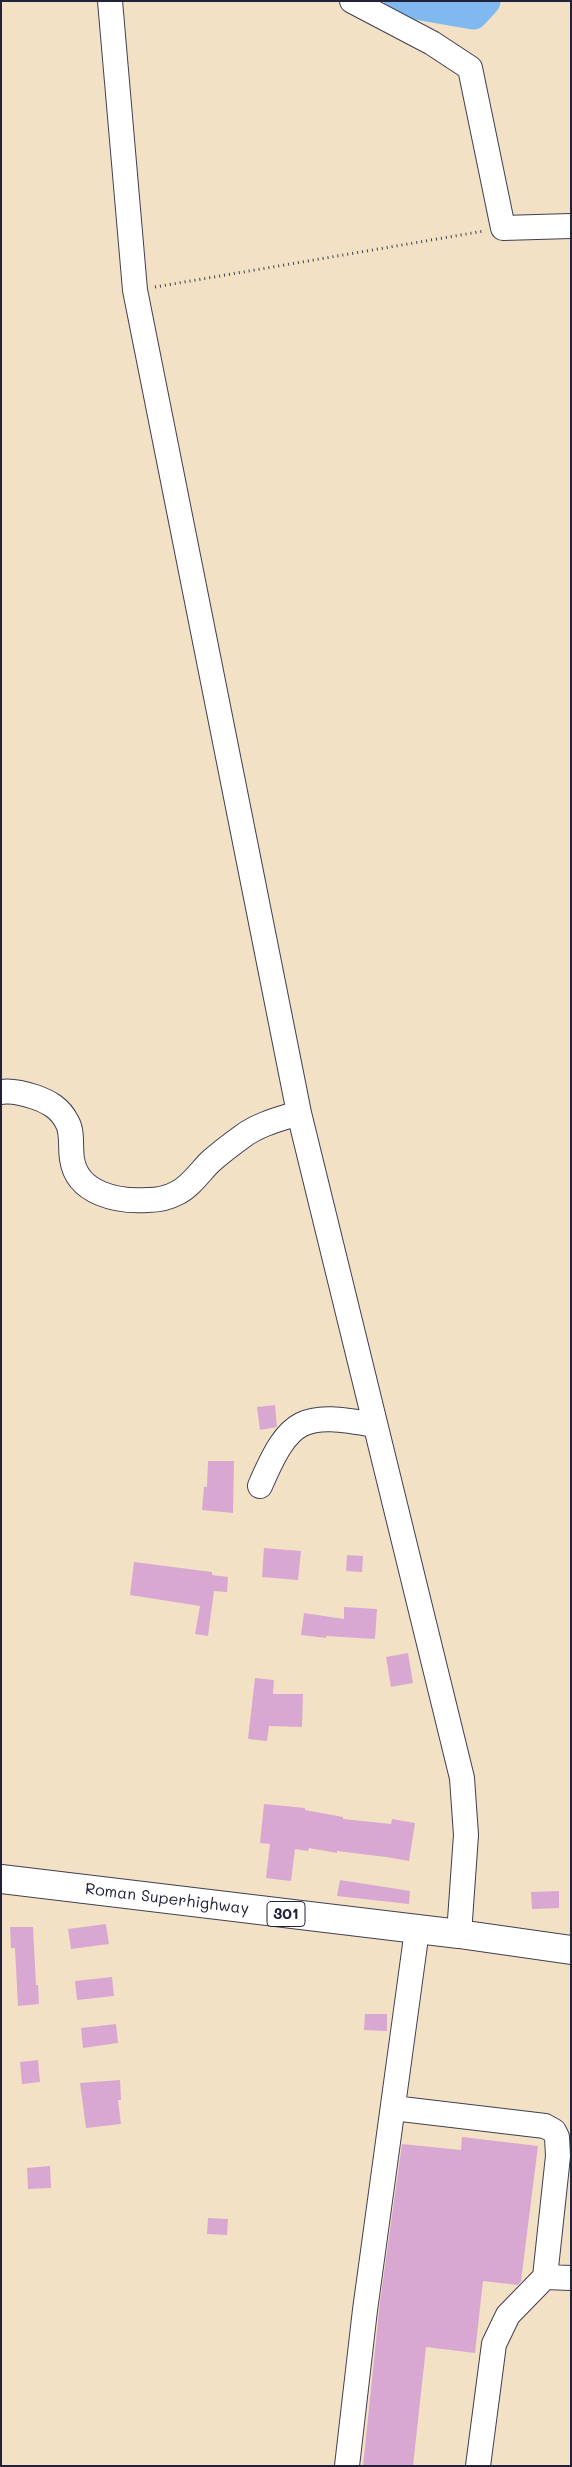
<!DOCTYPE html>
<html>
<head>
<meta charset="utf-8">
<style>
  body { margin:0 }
  #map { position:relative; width:572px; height:2467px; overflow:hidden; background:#f2e1c5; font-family:Mali,sans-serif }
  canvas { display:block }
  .frame { position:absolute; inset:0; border:2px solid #22223b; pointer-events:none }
</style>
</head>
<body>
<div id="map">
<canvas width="572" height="2467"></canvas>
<div class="frame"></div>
</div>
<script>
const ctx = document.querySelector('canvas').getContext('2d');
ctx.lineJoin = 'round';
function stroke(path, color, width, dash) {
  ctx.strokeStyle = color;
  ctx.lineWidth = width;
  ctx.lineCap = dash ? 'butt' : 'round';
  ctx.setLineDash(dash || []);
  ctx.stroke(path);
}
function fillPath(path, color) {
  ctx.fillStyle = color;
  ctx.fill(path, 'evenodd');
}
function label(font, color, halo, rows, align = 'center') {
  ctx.font = font + ' Mali,sans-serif';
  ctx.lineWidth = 4;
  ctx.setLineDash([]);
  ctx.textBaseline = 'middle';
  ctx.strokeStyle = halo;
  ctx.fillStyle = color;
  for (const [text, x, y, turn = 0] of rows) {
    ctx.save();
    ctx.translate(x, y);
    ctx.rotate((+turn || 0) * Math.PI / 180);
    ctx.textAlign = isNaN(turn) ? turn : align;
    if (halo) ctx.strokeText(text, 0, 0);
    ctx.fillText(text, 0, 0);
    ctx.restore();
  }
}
stroke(new Path2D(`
  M399 1 473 14 485 1`), '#7fb9f0', 31);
fillPath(new Path2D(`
  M275 1405 277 1427 260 1430 257 1407Z
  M208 1461H234L233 1513 202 1510 204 1487H207Z
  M264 1548 301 1551 298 1580 262 1577Z
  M347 1555 363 1556 362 1572 346 1571Z
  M134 1562 212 1572V1575L228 1577 227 1592 214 1591 208 1636 195 1634 200 1606 130 1595Z
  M344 1607 377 1609 375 1639 326 1636V1638L301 1635 304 1613 344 1619Z
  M408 1653 413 1683 391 1687 386 1657Z
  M255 1678 274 1680 273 1694H303L302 1727 269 1726 267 1741 248 1739Z
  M264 1804 305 1808V1810L343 1817V1819L391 1824 392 1819 415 1823 409 1861 386 1857 337 1851V1853L309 1848 308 1851 295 1849 291 1881 266 1878 270 1844 260 1843Z
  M340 1880 410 1891 409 1904 337 1896Z
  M559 1891V1908L532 1909 531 1892Z
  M106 1924 109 1944 71 1949 68 1929Z
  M10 1927H33L36 1985H38L39 2004 18 2006 15 1948H11Z
  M112 1977 114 1996 77 2000 75 1981Z
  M365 2014H387V2031L364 2030Z
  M116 2024 118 2043 83 2048 81 2028Z
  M38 2060 40 2082 22 2084 20 2062Z
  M120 2080 121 2100H118L121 2124 86 2128 80 2083Z
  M462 2137 538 2146 521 2281 518 2285 483 2281 475 2353 426 2347 413 2466H363L380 2302 402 2144 461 2150Z
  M50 2166 51 2188 28 2189 27 2168Z
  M208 2218 228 2219 227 2235 207 2234Z`), '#d9a8d2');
const minor = new Path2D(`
  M110 1 135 290 299 1113 462 1778 466 1835 459 1934
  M352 1 432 43 470 68 503 228 571 226
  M1 1092C11 1090 26 1094 35 1097 49 1102 60 1108 67 1122 73 1132 70 1147 72 1159 77 1194 118 1202 148 1200 157 1200 168 1198 177 1193 190 1187 200 1172 210 1162 220 1153 232 1144 243 1136 259 1124 280 1119 299 1113
  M260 1486C290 1416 303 1412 375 1425
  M393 2108 545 2126 554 2131 557 2137 558 2156 545 2277 508 2315 494 2344 478 2466
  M545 2277 571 2278
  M347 2466 365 2310 417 1930`);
const major = new Path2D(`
  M1 1879 459 1934 571 1950`);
stroke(minor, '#413f50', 26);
stroke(major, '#413f50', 30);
stroke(new Path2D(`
  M155 287 484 231`), '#413f50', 3, [1, 4]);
stroke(minor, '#fff', 24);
stroke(major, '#fff', 28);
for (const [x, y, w] of [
  [286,1914,38]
]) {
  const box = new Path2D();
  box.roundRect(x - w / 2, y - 12.5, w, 25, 4);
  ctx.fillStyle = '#fff';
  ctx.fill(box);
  stroke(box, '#22223b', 1);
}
label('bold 15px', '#22223b', null, [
  ["301",286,1914]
]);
label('16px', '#22223b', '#fff', [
  ["Roman Superhighway",167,1899,7]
]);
</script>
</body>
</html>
